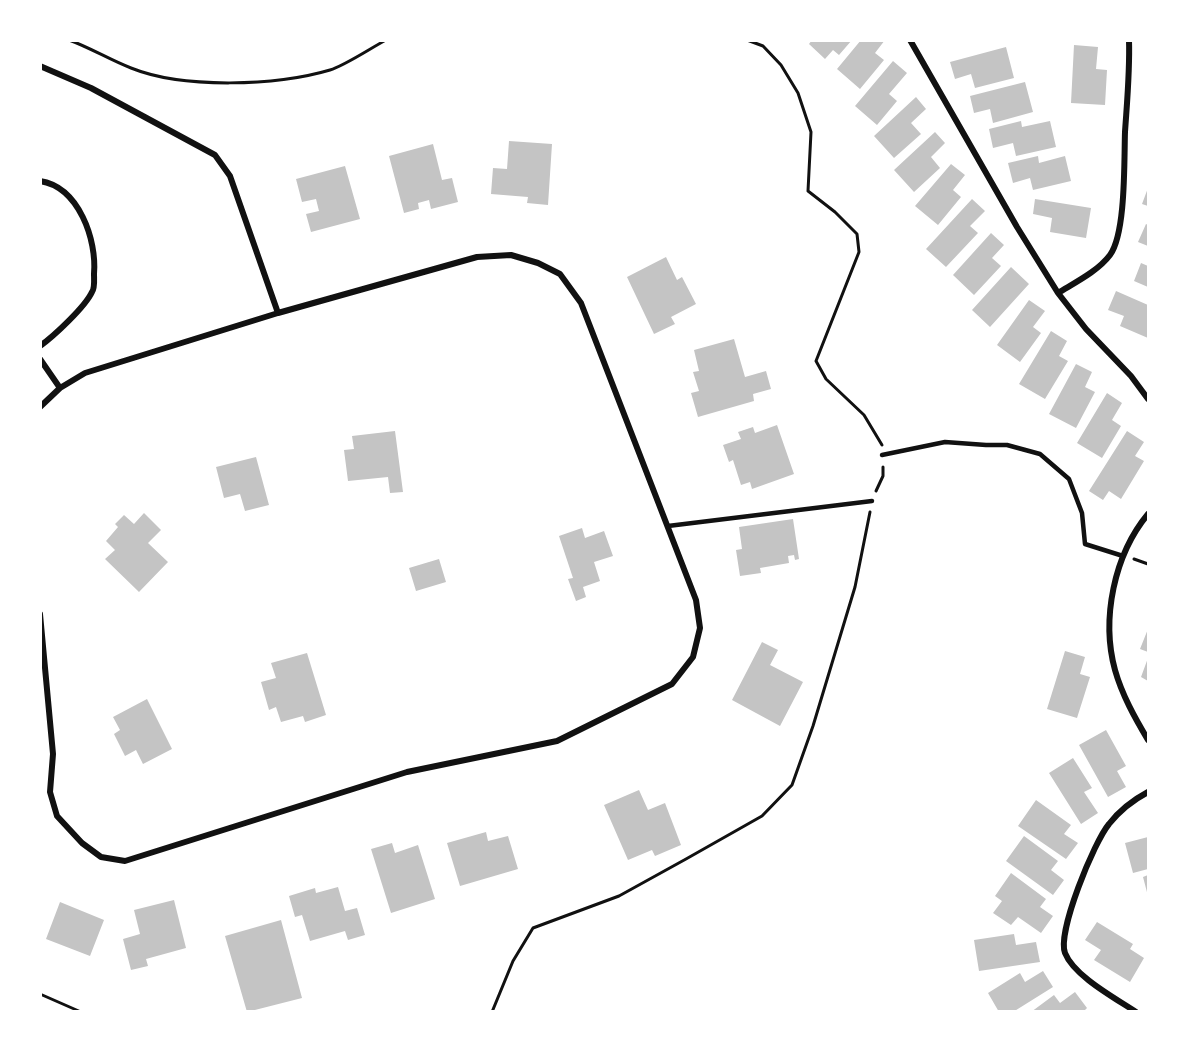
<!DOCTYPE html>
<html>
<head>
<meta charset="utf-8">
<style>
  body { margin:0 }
  #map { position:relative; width:1189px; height:1052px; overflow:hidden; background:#fff; font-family:"Archivo Narrow",sans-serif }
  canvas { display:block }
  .frame { position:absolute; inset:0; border:42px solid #fff; pointer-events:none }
</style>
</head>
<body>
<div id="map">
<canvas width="1189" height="1052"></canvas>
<div class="frame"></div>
</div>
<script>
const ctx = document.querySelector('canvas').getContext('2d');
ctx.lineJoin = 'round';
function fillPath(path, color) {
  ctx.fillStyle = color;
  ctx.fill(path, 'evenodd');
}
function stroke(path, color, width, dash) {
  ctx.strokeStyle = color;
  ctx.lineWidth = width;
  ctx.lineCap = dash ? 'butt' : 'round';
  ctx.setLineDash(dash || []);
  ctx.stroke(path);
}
fillPath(new Path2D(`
  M812 40H852L839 55 833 50 825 59 809 44Z
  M861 40H885L875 53 884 60 860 89 837 69Z
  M1074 45 1098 47 1096 69 1107 70 1105 105 1071 103Z
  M1006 47 1014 78 975 88 971 74 955 79 950 62Z
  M893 61 907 73 889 94 897 101 877 125 855 106Z
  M1025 82 1033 112 993 123 990 109 974 113 970 96Z
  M916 97 926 109 911 123 921 134 894 158 874 136Z
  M1021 121 1022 127 1050 121 1056 147 1016 156 1013 143 993 148 989 129Z
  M935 132 945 143 931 157 940 168 914 192 894 170Z
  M509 141 552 144 548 205 527 203 528 197 491 194 493 168 507 169Z
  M433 144 442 180 452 178 458 202 431 209 429 200 418 203 419 209 404 213 389 156Z
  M1038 156 1039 163 1065 156 1071 181 1033 190 1030 178 1013 183 1008 163Z
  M951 164 965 175 953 190 961 197 938 225 915 206Z
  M345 166 360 219 311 232 306 214 319 211 316 199 302 202 296 179Z
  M1148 188V206L1142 204Z
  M972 199 985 211 970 226 978 233 946 267 926 249Z
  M1035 199 1091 208 1086 238 1050 232 1052 218 1033 214Z
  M1146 224 1148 225V246L1138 242Z
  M991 233 1004 245 992 258 1001 266 974 295 953 275Z
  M666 257 677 280 682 277 696 304 671 317 675 324 654 334 627 277Z
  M1141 263 1148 266V287L1134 281Z
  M1011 267 1029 284 990 327 972 310Z
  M1116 291 1148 305V338L1120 326 1124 316 1108 310Z
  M1029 300 1045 311 1033 327 1041 333 1020 362 997 345Z
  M1051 331 1067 341 1059 356 1068 361 1045 399 1019 384Z
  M734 339 745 377 766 371 771 389 753 394 754 401 698 417 691 393 699 391 693 372 699 371 694 350Z
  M1076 364 1092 372 1085 387 1095 392 1076 428 1049 414Z
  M1107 393 1122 403 1112 420 1121 426 1102 458 1077 443Z
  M777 425 794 474 752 489 750 482 741 485 733 460 729 462 723 445 741 439 738 432 753 427 755 433Z
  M395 431 403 492 390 493 388 477 348 481 344 450 354 449 352 436Z
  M1127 431 1144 442 1135 456 1144 461 1121 499 1109 491 1103 500 1089 491Z
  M256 457 269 505 245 511 240 494 224 498 216 467Z
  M144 513 161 530 148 543 168 562 139 592 105 559 115 550 106 541 118 527 115 524 124 515 134 524Z
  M793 519 799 559 795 560 794 555 788 556 789 563 760 568 761 573 740 576 736 550 742 549 739 527Z
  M582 528 585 538 604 531 613 556 594 562 600 581 583 587 586 597 576 601 568 579 573 578 559 536Z
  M439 559 446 582 416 591 409 568Z
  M1148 629V652L1140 649Z
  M762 642 778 650 770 665 803 682 780 726 732 700Z
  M1065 651 1085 657 1080 674 1090 677 1077 718 1047 709Z
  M307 653 326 715 305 722 303 716 281 722 276 707 269 710 261 682 276 678 271 663Z
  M1148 658V681L1141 677Z
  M147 699 172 749 143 764 136 750 125 756 114 734 120 730 113 717Z
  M1106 730 1126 766 1117 771 1126 787 1108 797 1079 745Z
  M1073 758 1092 788 1084 792 1098 813 1081 824 1049 773Z
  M639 790 648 810 665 803 681 845 655 856 652 850 628 860 604 805Z
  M1036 800 1071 825 1064 834 1078 843 1066 859 1018 826Z
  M486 832 488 841 508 836 518 869 460 886 447 843Z
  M1024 836 1058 861 1051 870 1064 880 1053 895 1006 861Z
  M1148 837V869L1133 873 1125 843Z
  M392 843 395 853 418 845 435 899 391 913 371 849Z
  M1011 873 1046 899 1040 907 1053 916 1041 933 1018 917 1011 925 993 913 1002 901 995 896Z
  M1148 875V896L1143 877Z
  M338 887 345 911 357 908 365 935 348 940 345 931 310 941 302 915 295 917 289 896 315 888 316 893Z
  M174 900 186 948 146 959 148 966 131 970 123 939 140 934 134 910Z
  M60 902 104 920 90 956 46 939Z
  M281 920 302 998 247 1012 225 936Z
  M1097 922 1133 944 1130 949 1144 958 1130 982 1094 960 1101 950 1085 940Z
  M1014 934 1016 945 1036 942 1040 962 979 971 974 940Z
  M1043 971 1053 987 1013 1012H999L988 993 1020 973 1025 982Z
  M1075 992 1087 1008 1083 1012H1031L1054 995 1060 1003Z`), '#c4c4c4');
stroke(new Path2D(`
  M69 40C91 48 110 60 131 68 183 89 276 86 330 70 344 66 371 48 386 40
  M747 40 763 46 781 65 798 93 811 132 808 191 835 212 857 234 859 252 816 361 826 379 864 415 882 445
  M876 491 883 476V467
  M1134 559 1148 564
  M40 994 81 1012
  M492 1012 513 961 533 928 619 896 686 859 762 816 792 785 813 726 855 587 870 512`), '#111', 3);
stroke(new Path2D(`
  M882 455 945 442 986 445H1007L1040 454 1069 479 1082 513 1085 544 1123 556
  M668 526 872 501`), '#111', 4.5);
stroke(new Path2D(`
  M910 40 1017 227 1058 293 1086 329 1131 376 1148 399
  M40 66 91 88 215 155 230 176 278 313
  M40 181C79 187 97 240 94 274 94 279 95 288 92 292 85 307 54 336 40 346
  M1058 293C1076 282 1098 271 1110 255 1126 233 1124 161 1125 132 1127 102 1130 71 1129 40
  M40 359 60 388
  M40 407 60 388 85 373 278 313 477 257 511 255 538 263 560 274 581 303 696 600 700 628 693 657 672 684 557 741 407 772 125 861 101 857 82 843 57 816 50 792 53 754 40 614
  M1148 514C1114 555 1101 619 1115 670 1122 695 1135 718 1148 740
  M1136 1012C1115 998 1074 976 1065 953 1057 932 1094 842 1109 824 1120 810 1133 800 1148 792`), '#111', 6);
</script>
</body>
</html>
